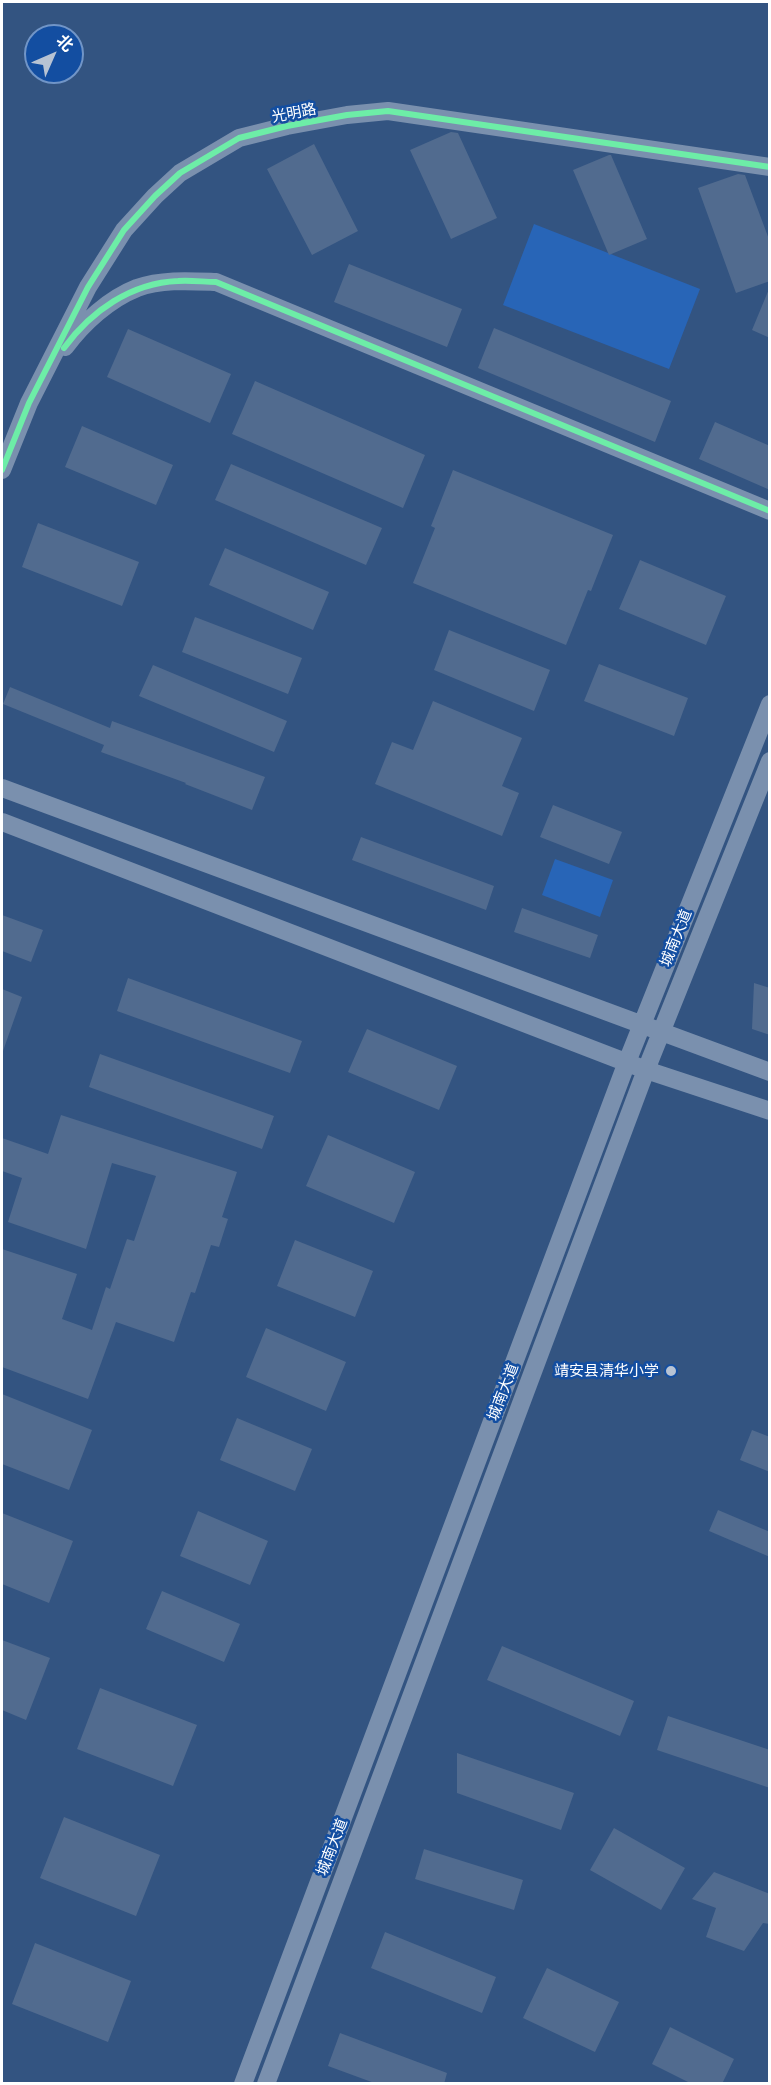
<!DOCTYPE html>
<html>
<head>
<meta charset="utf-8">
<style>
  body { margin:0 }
  #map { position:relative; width:771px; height:2085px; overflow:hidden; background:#335481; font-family:Lato,"Noto Sans SC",sans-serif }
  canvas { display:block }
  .frame { position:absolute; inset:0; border:3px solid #fff; pointer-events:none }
  .north { position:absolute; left:24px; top:24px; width:60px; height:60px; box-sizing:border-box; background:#134ea1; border:2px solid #7195c7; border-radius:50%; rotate:45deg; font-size:16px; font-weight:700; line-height:24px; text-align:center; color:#fff }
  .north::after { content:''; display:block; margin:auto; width:21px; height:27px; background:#b8c3d3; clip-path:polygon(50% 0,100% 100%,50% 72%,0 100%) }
</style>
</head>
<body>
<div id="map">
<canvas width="771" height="2085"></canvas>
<div class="frame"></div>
<div class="north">北</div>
</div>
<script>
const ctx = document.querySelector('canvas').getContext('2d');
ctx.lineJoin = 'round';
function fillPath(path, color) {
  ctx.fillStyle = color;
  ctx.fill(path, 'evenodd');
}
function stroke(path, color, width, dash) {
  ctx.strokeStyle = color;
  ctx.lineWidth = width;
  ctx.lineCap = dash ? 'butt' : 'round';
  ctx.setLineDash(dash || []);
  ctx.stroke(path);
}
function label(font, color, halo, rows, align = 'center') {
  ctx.font = font + ' Lato,"Noto Sans SC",sans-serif';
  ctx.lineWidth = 5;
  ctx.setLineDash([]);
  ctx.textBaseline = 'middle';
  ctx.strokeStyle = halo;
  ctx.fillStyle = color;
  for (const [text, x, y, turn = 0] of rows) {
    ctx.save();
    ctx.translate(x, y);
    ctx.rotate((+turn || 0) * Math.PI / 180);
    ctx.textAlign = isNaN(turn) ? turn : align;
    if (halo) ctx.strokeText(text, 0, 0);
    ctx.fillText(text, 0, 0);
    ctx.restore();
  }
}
fillPath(new Path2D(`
  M534 224 700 289 669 369 503 305Z
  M555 859 613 880 600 917 542 895Z`), '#2865b7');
fillPath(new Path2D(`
  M451 132 458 133 497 218 451 239 410 150Z
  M314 144 358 231 312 255 267 169Z
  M609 155H611L647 239 609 255 573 170Z
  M738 174 745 175 770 242V281L736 293 698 188Z
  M349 264 462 309 447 347 334 302Z
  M769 289H770V338L752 330Z
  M494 328 671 401 655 442 478 368Z
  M128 329 231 374 210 423 107 377Z
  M255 381 425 455 403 508 232 434Z
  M715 422 770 446V490L699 459Z
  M82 426 173 465 156 505 65 467Z
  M231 464 382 528 366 565 215 500Z
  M453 470 613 535 591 591 588 590 566 645 413 583 435 528 431 526Z
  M38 523 139 562 122 606 22 567Z
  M225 548 329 592 313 630 209 585Z
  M640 560 726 596 706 645 619 609Z
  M195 617 302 658 288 694 182 652Z
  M449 630 550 670 534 711 434 670Z
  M599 664 688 698 674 736 584 701Z
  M153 665 287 721 274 752 139 696Z
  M10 687 110 728 112 721 265 777 252 810 185 784 186 783 101 752 104 745 3 704Z
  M433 701 522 738 502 786 519 793 502 836 375 784 392 742 413 750Z
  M553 805 622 832 609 864 540 837Z
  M361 837 494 886 486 910 352 860Z
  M522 908 598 935 590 958 514 932Z
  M2 915 43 930 31 962 2 951Z
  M128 978 302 1041 290 1073 117 1011Z
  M754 983 770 988V1035L752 1029Z
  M2 989 22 997 3 1051 2 1050Z
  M367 1029 457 1066 439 1110 348 1072Z
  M100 1054 274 1116 262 1149 89 1087Z
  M61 1115 237 1172 222 1217 228 1219 219 1247 211 1245 195 1293 191 1292 174 1342 116 1322 88 1399 2 1367V1249L77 1274 62 1319 92 1330 106 1287 110 1289 127 1239 134 1241 156 1176 112 1163 86 1249 8 1222 22 1178 2 1171V1138L48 1154Z
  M328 1135 415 1172 394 1223 306 1186Z
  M295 1240 373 1271 355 1317 277 1286Z
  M266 1328 346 1362 326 1411 246 1377Z
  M2 1394 92 1430 69 1490 2 1464Z
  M237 1418 312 1449 295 1491 220 1460Z
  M752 1430 770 1437V1472L740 1460Z
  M718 1510 770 1532V1557L709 1531Z
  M198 1511 268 1541 250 1585 180 1556Z
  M2 1513 73 1541 49 1603 2 1584Z
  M162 1591 240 1624 224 1662 146 1629Z
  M2 1640 50 1658 26 1720 2 1710Z
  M502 1646 634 1701 620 1736 487 1680Z
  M100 1688 197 1725 173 1786 77 1749Z
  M668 1716 770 1750V1788L657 1750Z
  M457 1753 574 1793 561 1830 457 1793Z
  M64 1817 160 1855 136 1916 40 1878Z
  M614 1828 685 1868 661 1910 590 1870Z
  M424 1849 523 1880 514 1910 415 1879Z
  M714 1872 770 1894V1924L763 1923 744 1951 706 1937 716 1908 692 1899Z
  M385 1932 496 1977 482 2013 371 1968Z
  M35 1943 131 1981 108 2042 12 2004Z
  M547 1968 619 2002 595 2052 523 2018Z
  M670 2027 734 2059 722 2084H692L652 2064Z
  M340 2033 447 2073 444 2084H377L328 2066Z`), '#516b8f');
stroke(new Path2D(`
  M65 347C83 323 109 299 137 288 162 279 191 281 216 282L770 511
  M2 470 29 403 88 287 124 230 155 196 180 173 239 138 287 126 347 115 388 111 770 167
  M2 788 770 1072
  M2 822 646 1070 770 1111
  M243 2084 627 1062 770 704
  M266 2084 646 1070 770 761`), '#7a90ae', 18);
stroke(new Path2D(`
  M64 348C91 311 131 283 178 281 191 280 204 282 216 282L770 511
  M2 470 29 403 88 287 124 230 155 196 180 173 239 138 287 126 347 115 388 111 770 167`), '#6deda7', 6);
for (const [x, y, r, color] of [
  [671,1371,6,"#b8c3d3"]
]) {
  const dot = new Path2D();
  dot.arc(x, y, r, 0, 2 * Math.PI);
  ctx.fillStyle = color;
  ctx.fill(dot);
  stroke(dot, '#134ea1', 2);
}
label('15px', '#fff', '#134ea1', [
  ["光明路",294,113,-11],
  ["城南大道",676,938,-68],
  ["城南大道",503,1392,-69],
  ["城南大道",332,1847,-69]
]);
label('15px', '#fff', '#134ea1', [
  ["靖安县清华小学",659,1371]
], 'right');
</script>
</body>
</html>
